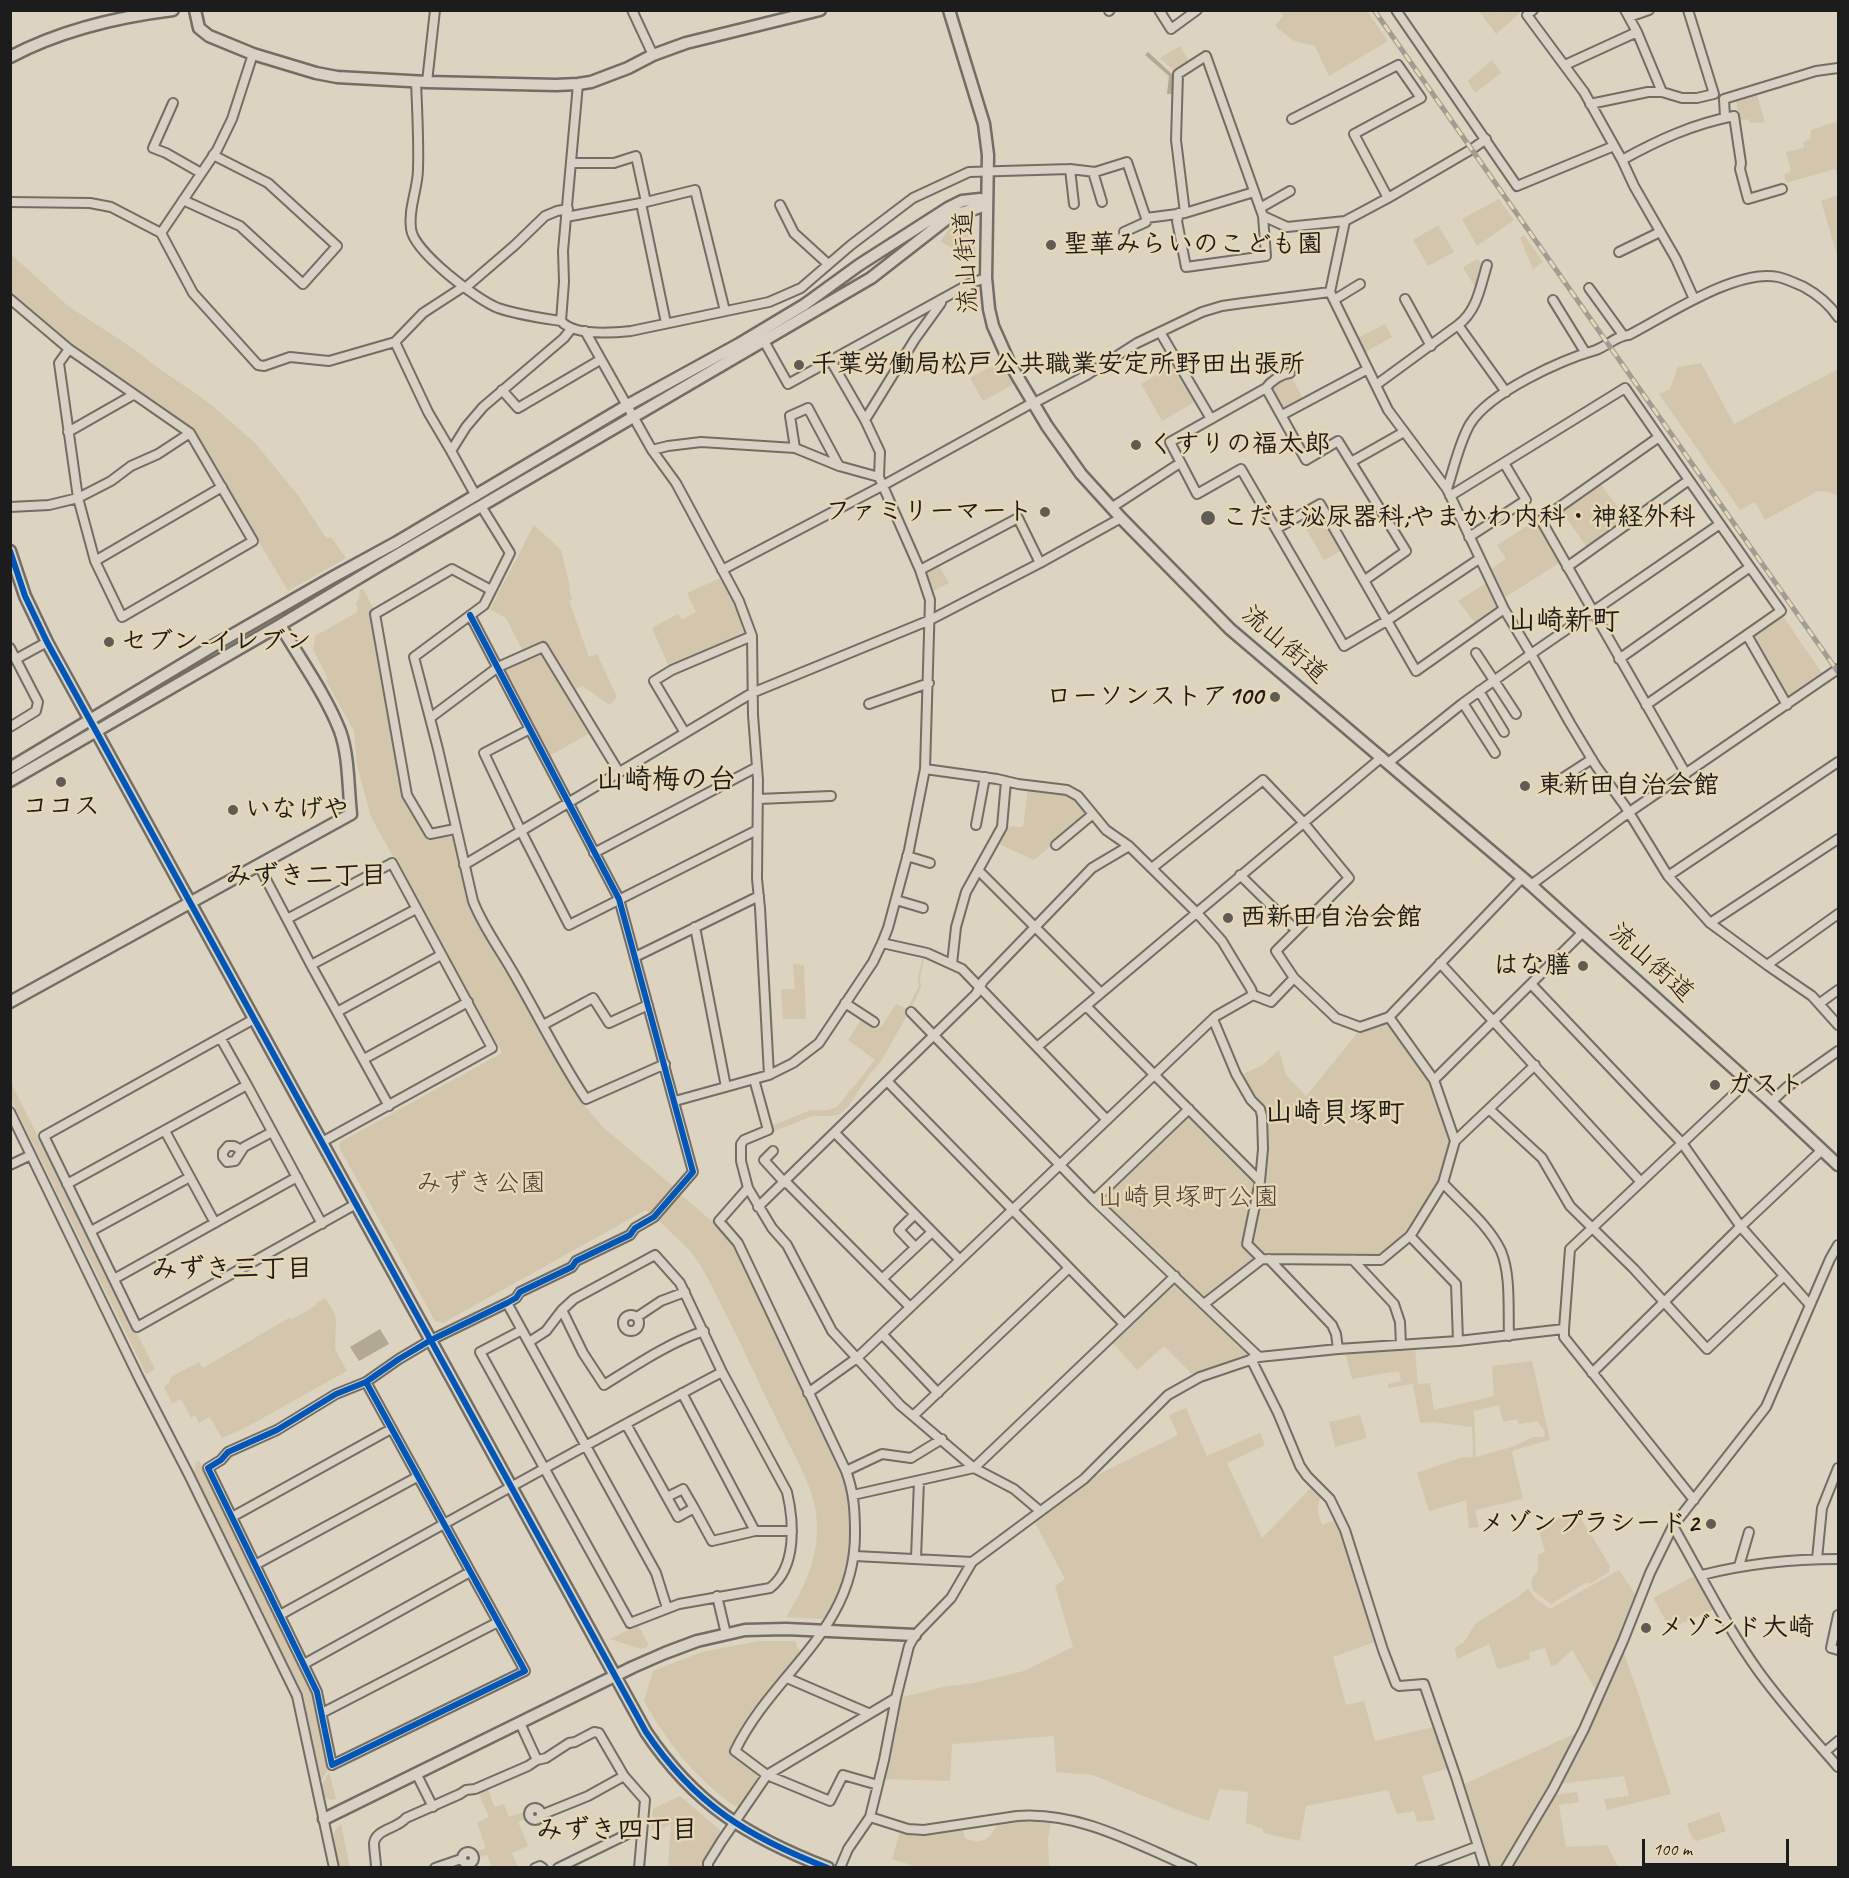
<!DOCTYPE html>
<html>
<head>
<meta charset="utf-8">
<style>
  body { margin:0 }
  #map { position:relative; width:1849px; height:1878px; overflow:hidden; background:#dcd3c0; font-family:Caveat,sans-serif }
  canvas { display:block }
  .frame { position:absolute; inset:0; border:12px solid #1c1c1c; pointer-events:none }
  .scale { position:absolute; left:1642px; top:1839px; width:147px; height:27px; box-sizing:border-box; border:3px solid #1c1c1c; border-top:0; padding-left:8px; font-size:18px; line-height:21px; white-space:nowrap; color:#1c1c1c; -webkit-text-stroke:4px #e8d7b4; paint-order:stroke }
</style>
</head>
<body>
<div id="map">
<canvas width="1849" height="1878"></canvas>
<div class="frame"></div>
<div class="scale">100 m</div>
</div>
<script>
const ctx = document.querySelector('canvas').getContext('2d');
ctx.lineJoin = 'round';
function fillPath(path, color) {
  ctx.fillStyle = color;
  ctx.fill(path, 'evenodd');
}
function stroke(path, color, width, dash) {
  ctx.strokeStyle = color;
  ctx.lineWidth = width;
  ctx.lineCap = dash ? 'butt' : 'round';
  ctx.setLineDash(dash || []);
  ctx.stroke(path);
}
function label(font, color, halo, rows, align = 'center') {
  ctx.font = font + ' Caveat,"Klee One",sans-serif';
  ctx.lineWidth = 5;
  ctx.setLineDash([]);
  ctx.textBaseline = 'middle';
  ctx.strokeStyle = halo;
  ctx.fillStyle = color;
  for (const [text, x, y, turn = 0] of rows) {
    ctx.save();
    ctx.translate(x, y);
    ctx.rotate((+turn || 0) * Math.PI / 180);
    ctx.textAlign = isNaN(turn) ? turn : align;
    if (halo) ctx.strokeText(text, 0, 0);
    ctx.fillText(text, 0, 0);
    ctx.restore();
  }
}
fillPath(new Path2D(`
  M1280 11H1367L1388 41 1329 76 1315 46 1294 41 1275 26 1283 16Z
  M1479 11H1495L1497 13 1500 11H1517L1520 13 1496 34Z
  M1180 46 1189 61 1173 70 1160 58Z
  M1492 60 1501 73 1475 93 1468 81Z
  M1753 93 1757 95 1765 122 1750 123 1749 119 1739 121 1736 99Z
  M1838 121V179L1835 169 1786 183 1784 174 1791 172 1786 152 1804 148 1803 142 1810 139 1811 130Z
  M1838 195V259L1821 201Z
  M1499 199 1514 220 1477 246 1462 219Z
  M952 225 974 236 976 259 940 242Z
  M1438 225 1454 252 1428 266 1413 240Z
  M1524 235 1543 262 1533 269 1520 238Z
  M11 254 68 306 134 349 158 368 198 395 215 408 255 443 297 494 326 538 331 537 346 558 288 591 193 430 78 349 11 294Z
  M1478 259 1484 268 1477 291 1463 267Z
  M1385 324 1392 337 1364 353 1357 338Z
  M1001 361 1014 384 983 401 970 378Z
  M1701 363 1734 424 1838 369V496L1830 492 1818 491 1765 520 1755 502 1740 510 1659 394 1670 389 1678 367Z
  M1174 364 1196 401 1162 421 1141 384Z
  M1290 374 1303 399 1286 408 1282 407 1272 389 1273 384Z
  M1600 483 1626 519 1587 547 1561 511Z
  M1316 512 1320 513 1342 550 1324 560 1301 520Z
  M1535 521 1559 563 1504 598 1490 570 1506 559 1497 545Z
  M534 525 561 550 570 587 569 588 572 600 569 601 589 657 597 654 617 697 610 705 582 686 574 690 544 642 523 651 506 618 490 609Z
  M938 564 949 583 931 592C929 576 923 572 938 564Z
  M723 577 747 630 745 634 669 667 652 628 678 614 682 620 696 612 687 593Z
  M1486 583 1497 604 1496 609 1475 623 1458 601Z
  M363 589 374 609 370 612 402 796 408 808 427 840 448 835 452 837 467 898 478 926 503 963 567 1078 584 1105 604 1128 674 1187 651 1214 646 1210 443 1323 435 1321 339 1147 340 1142 502 1053 371 817 357 765 354 731 325 679 328 680 327 676 313 650 315 636 356 613 358 609 356 603 359 599 360 590Z
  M1782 615 1824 676 1791 698 1788 697 1754 639 1755 633Z
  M538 654 542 655 590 733 549 756 504 672 506 668Z
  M1028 787 1069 792 1088 811V814L1034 860 997 843 1005 826 1023 827Z
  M923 955H925L920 978 921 987 914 1003 880 1063 869 1075 848 1107 840 1114 832 1116H812L773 1132 771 1126 811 1110H828L837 1107 875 1060 848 1040 862 1018 878 1028 882 1026 896 1004 907 1009 919 986 918 978Z
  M793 964 804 965 806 1019H783L781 989H795Z
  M1385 1023 1389 1024 1431 1086 1450 1143 1437 1182 1407 1233 1379 1255H1264C1257 1251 1252 1248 1250 1240L1265 1174 1266 1152V1117L1241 1075 1263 1065 1279 1050 1286 1075 1306 1096 1359 1031Z
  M10 1081 155 1369 146 1374 11 1099Z
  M1187 1116H1192L1256 1181 1257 1185 1243 1244 1253 1256V1260L1206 1297 1201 1296 1101 1201V1197Z
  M680 1194 721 1229 734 1244 841 1471C844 1483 850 1495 850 1508 852 1535 849 1603 822 1619L786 1617C806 1586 821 1553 816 1514 814 1487 788 1444 776 1418 757 1379 740 1341 720 1303 714 1291 708 1278 701 1266 690 1248 673 1235 658 1220Z
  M1172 1285H1177L1248 1353 1247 1357 1194 1376 1164 1346 1137 1370 1112 1342Z
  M325 1298 334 1312 336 1321 335 1349 347 1371 243 1429 222 1438 210 1417 199 1423 195 1415 191 1418 181 1399 172 1403 164 1387 169 1383 171 1377 199 1362 203 1368 289 1318 292 1319 316 1306V1303Z
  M1415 1348 1418 1384 1430 1383 1434 1410 1494 1396 1492 1366 1532 1361 1550 1440 1514 1450 1512 1453 1523 1499 1475 1510 1479 1527 1469 1528 1466 1500 1429 1511 1417 1473 1460 1458 1473 1457 1472 1427 1433 1422 1420 1423 1413 1384 1388 1388V1384L1401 1381 1399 1371 1352 1379 1345 1352ZM1499 1405 1503 1422 1517 1419 1519 1424 1537 1421 1545 1432 1544 1437H1533L1515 1446 1476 1457 1474 1411Z
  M1186 1408 1207 1456 1260 1433 1265 1445 1227 1463 1262 1538 1313 1486 1321 1494C1317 1507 1317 1513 1322 1525L1337 1519 1344 1532 1377 1641 1333 1657 1346 1705 1364 1701 1375 1741 1437 1726 1450 1768 1422 1776 1435 1820 1417 1822 1414 1811 1397 1814 1388 1790 1306 1806 1300 1841 1263 1833V1829L1246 1823 1248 1792 1219 1789 1209 1821 1175 1809 1093 1775 1056 1772 1054 1736 952 1744 950 1781 883 1779 899 1698 943 1687 974 1683 1024 1671 1073 1647 1055 1586 1065 1579 1033 1519 1089 1479 1178 1435 1169 1415Z
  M1360 1415 1367 1438 1335 1447 1329 1422Z
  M199 1460 312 1693 329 1768 321 1781 303 1694 194 1472 196 1462Z
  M1577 1512 1610 1566 1609 1572 1590 1584 1587 1582 1551 1604 1534 1591 1531 1584 1532 1579 1538 1570V1555L1545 1552 1538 1526Z
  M1619 1570 1637 1597 1597 1692 1572 1650 1556 1665 1551 1666 1545 1648 1529 1652 1530 1659 1500 1669 1497 1668 1489 1644 1457 1659 1455 1648 1464 1642 1476 1623 1518 1597 1528 1588 1534 1597 1550 1609Z
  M1698 1574 1717 1608 1670 1628 1653 1598Z
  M638 1625 649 1646 641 1649 610 1639Z
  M759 1641H795L800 1653C775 1684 747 1715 729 1752L757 1774V1778L739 1806H734C694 1776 668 1744 644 1701L653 1671 702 1652Z
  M1623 1651 1639 1696 1671 1794 1607 1810 1604 1799 1629 1796 1624 1776 1559 1784 1594 1717Z
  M1574 1734V1741L1553 1781 1502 1867H1488L1462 1785Z
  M329 1772 336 1799 331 1800 325 1797 322 1785Z
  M488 1788 494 1807 504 1804 509 1817 524 1812 525 1819 518 1822 528 1846 512 1853 518 1867H492L487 1855 477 1858 475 1852 486 1848 477 1823 489 1817 478 1792Z
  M1577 1792 1579 1802 1559 1805 1566 1847 1607 1845 1618 1867 1510 1868 1553 1795Z
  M680 1796 719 1829 721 1833 703 1860V1867H668L671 1824 655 1832V1829L651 1831 653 1809Z
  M1719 1812 1726 1831 1697 1841 1692 1838 1687 1824Z
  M1016 1818 1051 1820 1048 1839 1049 1867H914V1866L892 1859 901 1829 963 1830 965 1838C982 1847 993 1837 998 1821Z
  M341 1824 350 1867H339C336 1853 327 1834 341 1824Z`), '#d3c6ad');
fillPath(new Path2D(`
  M1148 52 1173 75 1172 94H1167L1169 76 1145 55Z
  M380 1329 389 1344 359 1361 350 1347Z`), '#b3a993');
const street = new Path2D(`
  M632 10 653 55
  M1159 10 1171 29 1197 10
  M1396 10 1517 186 1614 146
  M1533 10 1527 15 1584 92 1622 160 1634 186 1676 259 1694 299
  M1625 10 1637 32 1662 92
  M1109 11 1110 10
  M1629 17 1649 10
  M1565 65 1637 32
  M416 81C417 110 419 140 418 169 418 189 408 208 411 229 414 252 477 300 498 308 518 315 541 318 561 321
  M427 82 435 10
  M578 84 563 251 564 282 561 321C574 336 612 333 631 331L769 302 801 288 851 245 913 198 969 172 1070 169 1095 172 1127 162 1146 218 1185 213 1254 192
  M173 103 153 148 166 153 201 173
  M1590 104 1648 92H1662L1682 98H1697L1714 94 1688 10
  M1725 117 1724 99 1816 71 1838 68
  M1292 119 1398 65 1421 98 1354 134 1388 198
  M1622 160C1658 140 1693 124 1734 116L1741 163 1740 169 1748 199 1782 189
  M572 163H614L636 156 646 202
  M1070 169 1074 204
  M1093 172 1102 202
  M183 200 240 226 303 284 337 246 268 183 213 155
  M10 202 90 203 111 207 161 233 193 293 258 365 264 366 290 357 329 361 395 342 423 313 463 287
  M641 203 666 323
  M780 205 794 233 828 264
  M1260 208 1290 191
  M1179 213 1177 221 1186 267 1266 256 1263 216 1206 56 1178 74 1176 140 1185 213
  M1263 216 1287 227 1345 221 1388 198 1472 149 1486 139
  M566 217 646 202 695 190 725 311
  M1345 221 1330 292 1388 410 1447 489 1504 609 1531 654 1570 723 1596 766 1625 806 1668 876 1710 923 1767 965 1812 996 1838 1025
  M1124 232 1146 222V218
  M161 233 217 150 232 119 253 54
  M1619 252 1660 232
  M465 288 515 245 545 216 557 211 568 209
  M1589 288 1623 335
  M10 299 69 349 190 433 253 541 122 617 95 561 78 498 59 363 69 349
  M1405 299 1431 346
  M1334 300 1360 284
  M1553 300 1585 352
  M1458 325C1477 311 1480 288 1487 265
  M585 331 652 450 676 483 690 509 739 601 752 636 753 715 758 780 757 879 760 908 769 1075
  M1160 332 1211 419
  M764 341 788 384 971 283 986 278
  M395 342 428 412 451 451
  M1376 385 1458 325 1506 392
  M1266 388C1271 381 1281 374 1290 373
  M502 390 518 408 600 360
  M1034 403 1087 375 1137 343 1202 312 1222 306 1243 303 1330 292
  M1282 415 1368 369
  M865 420 915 339 941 303
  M68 432 133 395
  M1659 437 1541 520 1686 774
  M795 448 790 416 808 408 839 466
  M652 450 668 446 701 442 795 448 839 466 879 477
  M1351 462 1404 432
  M1447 489C1454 468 1459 443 1470 424 1490 392 1561 360 1596 350 1607 346 1618 335 1629 335 1666 316 1737 268 1778 277 1787 279 1795 283 1804 287 1817 294 1829 304 1838 317
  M476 496 451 451 466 427 483 407 564 338 571 329
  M1450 496 1625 388 1689 480
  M481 506 510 553 484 605 414 657 438 749 473 901C483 927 500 949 514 974 538 1015 559 1059 586 1099L665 1064
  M10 507 49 505 78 498 111 481 131 466 158 454 190 433
  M1111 508 1180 463
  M1276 529 1320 504 1416 671 1504 609
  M1469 537 1526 500 1504 463
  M95 561 222 487
  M1567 567 1689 480 1750 567 1619 659
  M722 570 882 486 1034 402
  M920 570 1018 518 1040 563
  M1365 580 1406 551 1338 441 1306 460 1266 388 1170 442 1197 494 1241 469 1344 646 1388 620 1479 559
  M1747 635 1787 705
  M10 648 38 702 36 711 10 727
  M1476 653 1516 714
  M16 659 47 642
  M1479 691 1504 732
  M1463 703 1495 753
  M869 704 929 683
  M1646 705 1781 611 1750 567
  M430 718 498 667 543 647 619 772
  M530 729 484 753 521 831 569 925 757 830
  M685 733 654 681 672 670 752 636
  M1388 763 1463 703 1531 654 1720 524
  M925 769 997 779 1018 784 1067 790 1078 796 1106 830 1129 846 1197 913 1222 941 1251 989 1253 995
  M1558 781 1592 759
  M758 799 831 796
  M976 825 985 777
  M455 829 430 834 407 795 375 614 452 569 491 590
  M1056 845 1093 814
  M594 853 757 767
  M907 856 930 863
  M464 865 752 693 930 620 1040 563 1121 518
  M259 866 311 965 389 1106
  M1152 868 1263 780 1303 822 1349 878 1276 951 1294 978
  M978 870 1101 993
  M1240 875 1296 930
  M1668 876 1838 762
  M1531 885 1628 813 1838 669
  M896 900 923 908
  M287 919 392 863 492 1048 322 1142
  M1710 923 1838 839
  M695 927 726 1087
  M882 943 927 953 962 969 1107 1120
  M635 957 759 896
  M1440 963 1641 1182
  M952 964 956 927 966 892 1002 827 1006 781
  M311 965 416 909
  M1767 965 1838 914
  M1531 984 1682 1143 1741 1227 1810 1305
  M845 1003 874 1022
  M1820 1003 1838 990
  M1086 1006 1260 1181
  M337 1012 441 955
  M911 1012 1094 1200 1259 1357
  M254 1019 44 1136 137 1327 356 1204
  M1213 1019 1236 1074 1251 1100 1260 1109 1262 1116 1263 1149 1260 1181 1247 1244 1262 1259 1381 1260 1410 1236 1414 1230 1443 1183 1455 1141 1434 1080 1389 1017
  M543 1025 593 998 609 1023 648 1005
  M221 1039 247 1085
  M1037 1047 1382 757
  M364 1059 468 1002
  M754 1079 768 1130 744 1140 741 1144V1161L748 1188 772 1228 787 1245 832 1331 900 1405 913 1416 974 1468 1014 1489 1040 1511
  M1434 1080 1583 932
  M887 1081 1124 1324
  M675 1101 769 1075 793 1063 819 1043 873 962 882 943 888 928 909 850 925 769 930 600 920 570 879 477 880 452 865 420 831 361
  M1771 1102 1787 1087 1838 1051
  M1490 1110 1542 1158 1570 1206 1634 1269 1707 1349 1784 1276
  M10 1112 139 1378 189 1475 297 1696 334 1868
  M165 1131 215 1223
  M835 1133 959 1259
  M1455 1141 1535 1065
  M241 1150 234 1146H228L223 1152V1157L227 1162 235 1161 244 1147 272 1132
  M773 1151 764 1160 785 1183
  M10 1165 31 1155
  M786 1182 910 1307
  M1443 1183C1462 1204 1489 1225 1501 1251 1511 1275 1508 1310 1509 1336
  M67 1184 247 1085 322 1224
  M748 1188 719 1221 738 1243 846 1471C854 1492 855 1512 855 1534 855 1631 773 1672 735 1751L767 1775 830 1801 843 1775 878 1785
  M1094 1200 1189 1109
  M758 1207 976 994 983 981 1092 868 1129 846
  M915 1214 899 1230 915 1247
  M91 1231 190 1177
  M1410 1236 1456 1284 1458 1341
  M1269 1259 1332 1325 1336 1334 1338 1349
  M1353 1260 1394 1304 1400 1322 1401 1345
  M114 1279 297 1177
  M882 1279 932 1232
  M507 1303 656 1573 667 1608
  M1204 1304 1262 1259
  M562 1310 583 1353 604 1385C636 1365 668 1343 704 1331
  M623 1323a8 8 0 1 1 16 0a8 8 0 1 1-16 0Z
  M637 1317 661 1301 685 1292
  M1564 1329 1570 1249 1748 1081
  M882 1334 938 1393
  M529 1342 546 1331 562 1310 574 1299 655 1255 680 1283 722 1372
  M1251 1359 1278 1413 1300 1466 1307 1476 1330 1499 1345 1530 1383 1650 1396 1684 1399 1686 1424 1684 1456 1777 1485 1868
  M1592 1373 1736 1231 1822 1150
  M366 1382 525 1671 332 1765 317 1692 208 1468 221 1460 228 1452 277 1430 336 1394 366 1382 399 1359 431 1340 507 1303 516 1298 520 1292 572 1267 576 1261 630 1235 635 1228 654 1217 693 1172 619 899 470 615
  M682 1393 755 1531
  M808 1393 857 1358 1216 1016 1253 995 1271 1002 1294 978 1336 1018 1360 1027 1389 1017 1523 877
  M913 1416 1069 1268
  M626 1424 678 1517 694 1508 712 1541 755 1531H792
  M846 1471 882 1454 911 1458 942 1439
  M853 1495 974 1468 1175 1276
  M667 1497 683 1489 694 1508
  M232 1517 391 1429
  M1673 1526C1701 1575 1726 1626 1759 1672 1783 1705 1811 1736 1838 1767
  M855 1556 972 1562
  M916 1558 919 1481
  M1817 1559 1822 1508 1838 1468
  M255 1565 417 1477
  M1739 1566 1749 1532
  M1702 1575C1749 1563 1790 1559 1838 1559
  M717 1596 726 1634
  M280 1615C427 1534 573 1451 722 1372L787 1492C794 1522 797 1567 770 1588L679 1604 630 1623 480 1352 522 1330
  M1838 1615 1831 1648 1838 1650
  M304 1664 470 1572
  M787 1678 868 1713
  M322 1713 498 1622
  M520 1723 537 1760
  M1825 1752 1838 1741
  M416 1773 433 1807
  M529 1814a6 6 0 1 1 12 0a6 6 0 1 1-12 0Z
  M541 1815 588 1796 624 1776
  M870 1817 908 1829 924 1830 1017 1816C1079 1811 1136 1844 1192 1868
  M462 1858a6 6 0 1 1 12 0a6 6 0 1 1-12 0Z
  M376 1868C376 1860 374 1851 374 1843 376 1829 397 1829 406 1818L460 1794 466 1790 475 1789 528 1766 537 1760 546 1758 569 1743 575 1742 594 1732 599 1733 624 1776 645 1800 639 1868
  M435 1868 461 1859
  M535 1868 540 1866 543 1868
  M558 1868 642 1827
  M708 1868V1863L721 1842 767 1775 896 1698
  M840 1868 848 1849 870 1817 884 1760 896 1698 909 1646 915 1635 951 1598 972 1562 1084 1479 1168 1395 1200 1377 1259 1357 1338 1349 1458 1341 1564 1329V1337L1694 1500
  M1420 1868 1478 1846
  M1506 1868 1553 1789 1584 1729 1623 1641 1650 1573 1673 1526 1766 1407 1830 1259 1838 1245`);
const secondary = new Path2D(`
  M195 10 199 28 209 36 253 54 316 73 337 77 427 82 556 85 578 84 591 82 628 68 653 55 686 43 820 10
  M949 10 984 124 988 155 986 278 989 309 993 326 1010 364 1047 426 1081 474 1121 518 1230 629 1531 885 1771 1102 1838 1165
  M10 57C61 30 116 17 173 10
  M10 551 25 596 47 642 646 1732C695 1805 748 1837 828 1868
  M10 768 213 646 333 577 397 542 626 406 739 344 804 305 859 265 948 208 962 201 980 199 986 204
  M10 781 280 625 380 565 871 278 948 218C961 211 975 211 986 204
  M10 1002 351 814C348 787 349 756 340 731 326 695 300 659 280 625
  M324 1819 633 1667 665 1653 697 1641 745 1630 786 1629 915 1635`);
stroke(street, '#726e66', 12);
stroke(secondary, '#726e66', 15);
stroke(street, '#d8d1c4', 8);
stroke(secondary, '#d8d1c4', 10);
const rail = new Path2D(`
  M1374 10 1838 672`);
stroke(rail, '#a29d92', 5);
stroke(rail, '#e8d7b4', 3, [9]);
stroke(new Path2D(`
  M10 551 25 596 47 642 646 1732C695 1805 748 1837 828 1868
  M366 1382 525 1671 332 1765 317 1692 208 1468 221 1460 228 1452 277 1430 336 1394 366 1382 399 1359 431 1340 507 1303 516 1298 520 1292 572 1267 576 1261 630 1235 635 1228 654 1217 693 1172 619 899 470 615`), '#0057b8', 6);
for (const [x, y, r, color] of [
  [1051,245,6,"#5f5c55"],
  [799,365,6,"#5f5c55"],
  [1136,445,6,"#5f5c55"],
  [1045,512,6,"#5f5c55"],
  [1208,518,8,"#5f5c55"],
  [109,642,6,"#5f5c55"],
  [1275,697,6,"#5f5c55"],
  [61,782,6,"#5f5c55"],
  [1525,786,6,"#5f5c55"],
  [233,810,6,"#5f5c55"],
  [1228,918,6,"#5f5c55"],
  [1583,966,6,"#5f5c55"],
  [1715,1085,6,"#5f5c55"],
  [1711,1524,6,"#5f5c55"],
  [1646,1628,6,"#5f5c55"]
]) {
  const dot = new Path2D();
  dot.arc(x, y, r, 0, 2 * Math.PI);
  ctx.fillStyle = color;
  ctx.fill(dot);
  stroke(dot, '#e8d7b4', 2);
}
label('bold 26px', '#1c1c1c', '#e8d7b4', [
  ["聖華みらいのこども園",1063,245],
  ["千葉労働局松戸公共職業安定所野田出張所",811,365],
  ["くすりの福太郎",1148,445],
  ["ファミリーマート",1033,512,"right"],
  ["こだま泌尿器科;やまかわ内科・神経外科",1222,518],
  ["セブン-イレブン",121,642],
  ["ローソンストア100",1263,697,"right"],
  ["東新田自治会館",1537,786],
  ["ココス",61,807,"center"],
  ["いなげや",245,810],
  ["西新田自治会館",1240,918],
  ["はな膳",1571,966,"right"],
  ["ガスト",1727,1085],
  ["メゾンプラシード2",1699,1524,"right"],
  ["メゾンド大崎",1658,1628]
], 'left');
label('26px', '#1c1c1c', '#e8d7b4', [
  ["流山街道",967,262,-93],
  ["流山街道",1284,645,41],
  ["流山街道",1651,963,42]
]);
label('26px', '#48443c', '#e8d7b4', [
  ["みずき公園",481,1184],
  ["山崎貝塚町公園",1188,1198]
]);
label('bold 27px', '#1c1c1c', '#e8d7b4', [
  ["みずき二丁目",306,877],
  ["みずき三丁目",232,1270],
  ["みずき四丁目",617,1831]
]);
label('bold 28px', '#1c1c1c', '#e8d7b4', [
  ["山崎新町",1564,622],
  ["山崎梅の台",666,781],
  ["山崎貝塚町",1335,1114]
]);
</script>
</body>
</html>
